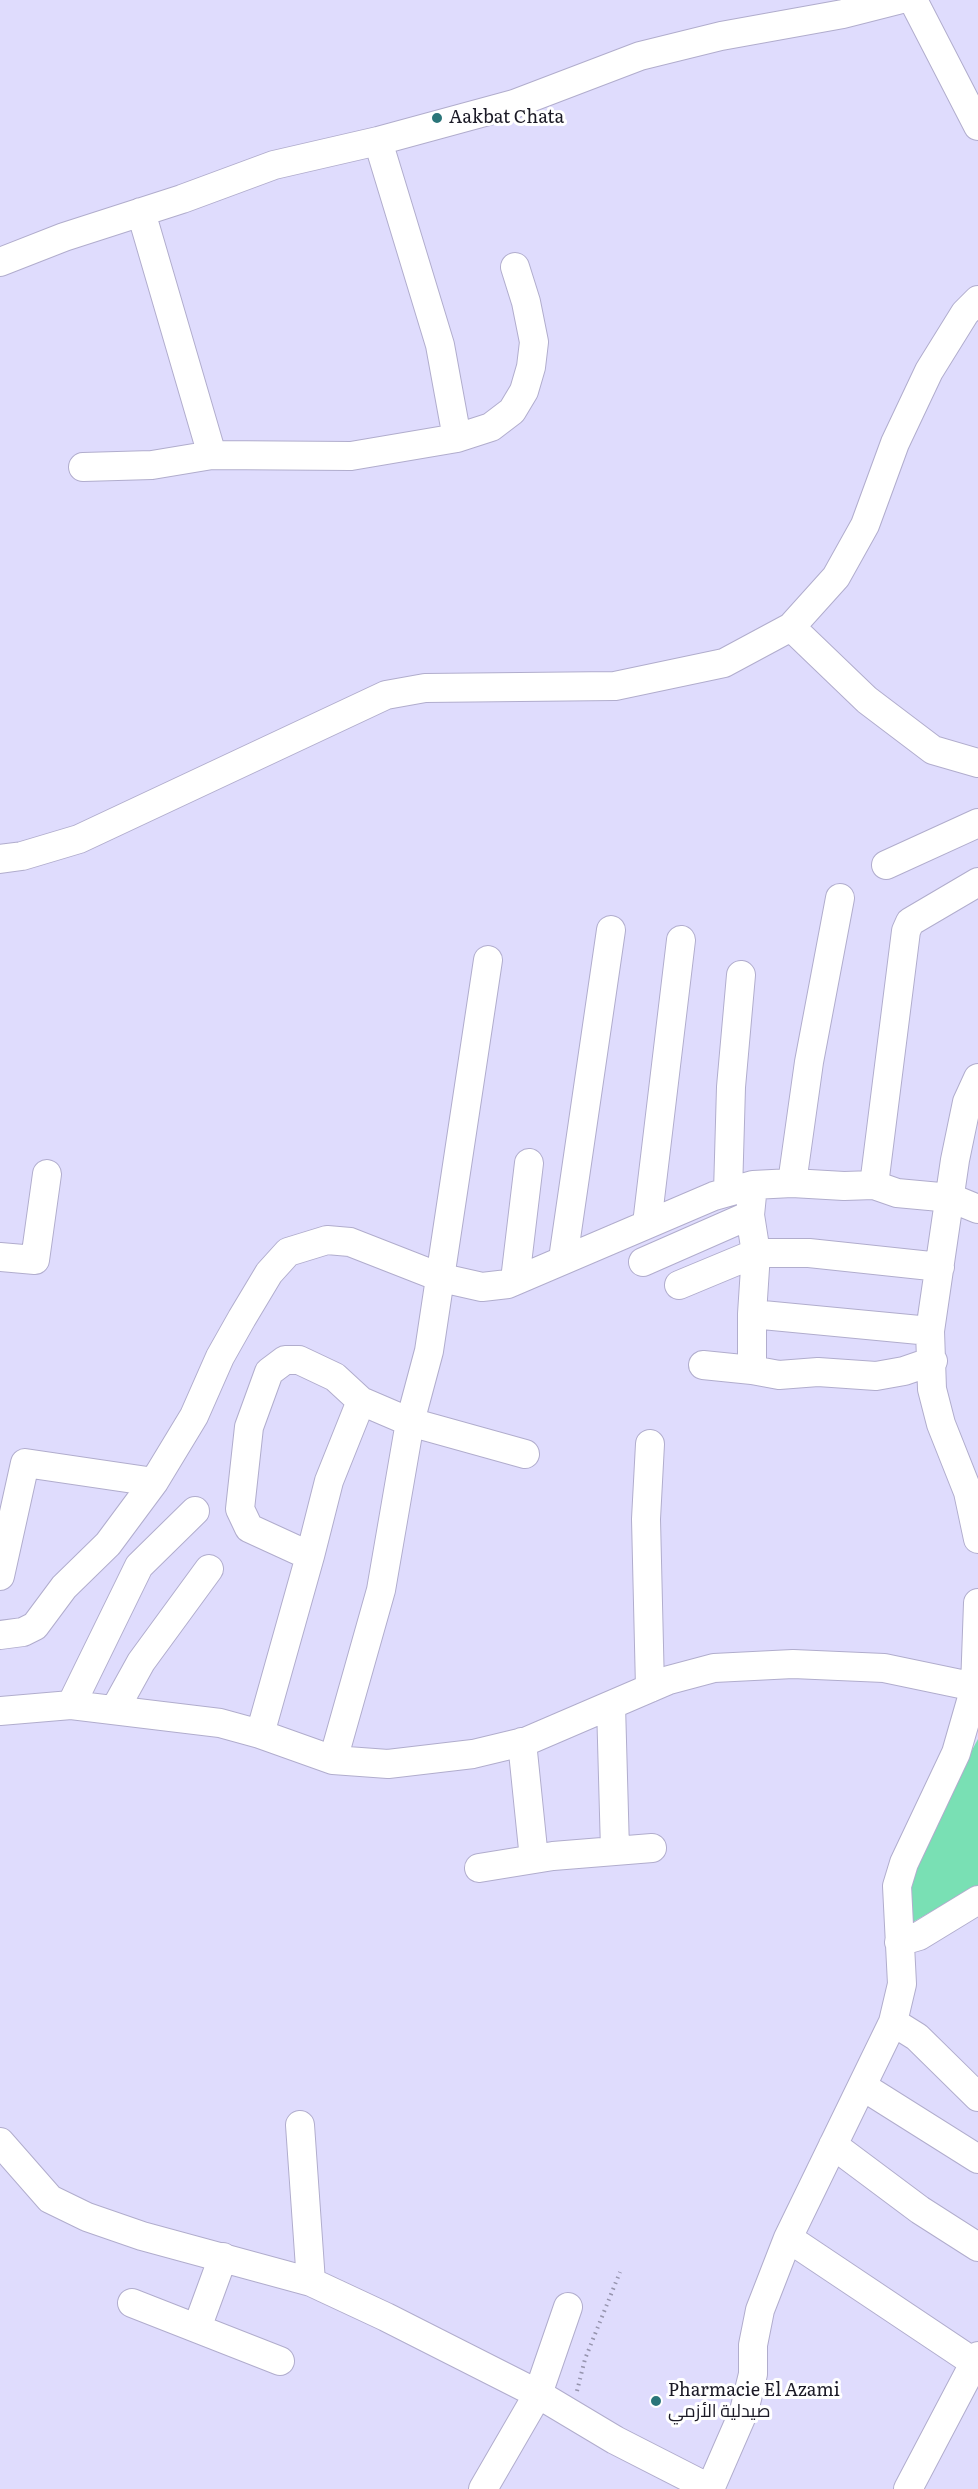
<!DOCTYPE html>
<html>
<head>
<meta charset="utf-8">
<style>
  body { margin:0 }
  canvas { display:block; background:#dfdcfd }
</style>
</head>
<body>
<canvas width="978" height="2489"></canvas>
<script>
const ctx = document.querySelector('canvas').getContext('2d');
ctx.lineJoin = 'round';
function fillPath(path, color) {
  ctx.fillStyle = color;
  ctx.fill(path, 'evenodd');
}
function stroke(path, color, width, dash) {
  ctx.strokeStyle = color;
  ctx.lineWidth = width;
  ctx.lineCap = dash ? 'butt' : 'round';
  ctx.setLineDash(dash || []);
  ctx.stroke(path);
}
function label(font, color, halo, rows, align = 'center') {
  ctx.font = font + ' Literata,Cairo,serif';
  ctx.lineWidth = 6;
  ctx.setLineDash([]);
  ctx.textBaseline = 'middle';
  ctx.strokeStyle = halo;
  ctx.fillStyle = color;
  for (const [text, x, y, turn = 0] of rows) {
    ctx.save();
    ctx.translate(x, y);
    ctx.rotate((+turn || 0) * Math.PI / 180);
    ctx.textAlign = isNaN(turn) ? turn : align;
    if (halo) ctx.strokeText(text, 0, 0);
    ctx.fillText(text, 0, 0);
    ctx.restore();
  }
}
fillPath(new Path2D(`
  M978 1739V1885L906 1926 910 1865Z`), '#79e0b4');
const minor = new Path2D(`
  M913 0 978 126
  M378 141 440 345 457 438
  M141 212 212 455
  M0 262 64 237 182 199 274 165 378 141 514 104 640 56 721 36 843 14 898 0
  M83 467 152 465 212 455 351 456 457 438 491 427 512 411 524 391 531 367 534 342 526 302 515 267
  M791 627 867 700 933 750 978 763
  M0 859 22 856 79 839 386 695 425 688 615 686 724 663 791 627 836 577 865 525 895 443 929 371 965 313 978 300
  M886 865 978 823
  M978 1078 967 1102 955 1160 930 1331 932 1389 941 1424 968 1492 978 1539
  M792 1183 809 1062 840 898
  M874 1185 906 931 910 922 978 882
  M728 1192 731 1087 741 975
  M647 1224 681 940
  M0 1257 35 1260 47 1174
  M563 1259 611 930
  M643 1262 750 1215
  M515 1280 529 1163
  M679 1285 756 1253H809L940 1267
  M752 1314 930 1331
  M703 1365 752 1370 779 1375 818 1372 876 1376 904 1371 933 1361
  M752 1370V1314L756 1253 750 1215 753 1185
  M310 1556 249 1528 240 1509 249 1427 269 1372 285 1360H299L335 1377 361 1401 410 1422 525 1454
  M0 1576 25 1463 154 1482
  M0 1635 23 1632 35 1626 64 1587 108 1544 154 1482 194 1416 220 1357 242 1318 269 1273 288 1252 327 1240 350 1242 442 1278 482 1287 508 1284 714 1196 753 1185 792 1183 844 1186 874 1185 897 1193 951 1198 978 1209
  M650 1688 646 1519 650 1444
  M71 1705 139 1566 195 1511
  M611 1705 615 1850
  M115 1709 141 1662 209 1569
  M0 1711 71 1705 220 1723 260 1734 333 1760 388 1764 473 1754 527 1741 669 1680 714 1668 793 1664 884 1668 975 1687 978 1690
  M260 1734 310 1556 329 1481 361 1401
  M522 1742 534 1859
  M333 1760 381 1590 410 1422 429 1351 488 960
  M479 1868 553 1856 652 1848
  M899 1942 919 1936 978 1900
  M893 2022 917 2037 978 2097
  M862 2086 978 2159
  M300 2125 311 2282
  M0 2142 50 2199 87 2217 142 2236 311 2282 386 2317 538 2394 615 2440 711 2489
  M833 2145 920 2210 978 2247
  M788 2238 978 2365
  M132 2303 280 2361
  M197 2328 223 2257
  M483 2489 538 2394 568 2307
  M710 2489 744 2411 753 2374V2345L760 2310 788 2238 893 2022 902 1984 897 1886 904 1863 956 1753 975 1687 978 1603
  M908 2489 978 2356`);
stroke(minor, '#b1adcd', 30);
stroke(new Path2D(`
  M577 2391 585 2359 620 2272`), '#9694ad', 4, [1.5, 4.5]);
stroke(minor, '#fff', 28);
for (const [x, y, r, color] of [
  [437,118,6,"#2a7579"],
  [656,2401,6,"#2a7579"]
]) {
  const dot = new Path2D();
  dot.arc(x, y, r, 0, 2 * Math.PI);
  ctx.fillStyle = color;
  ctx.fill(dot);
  stroke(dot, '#fff', 2);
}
label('18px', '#1b1a26', '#fff', [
  ["Aakbat Chata",449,118],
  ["Pharmacie El Azami",668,2391],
  ["صيدلية الأزمي",668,2412]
], 'left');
</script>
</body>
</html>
